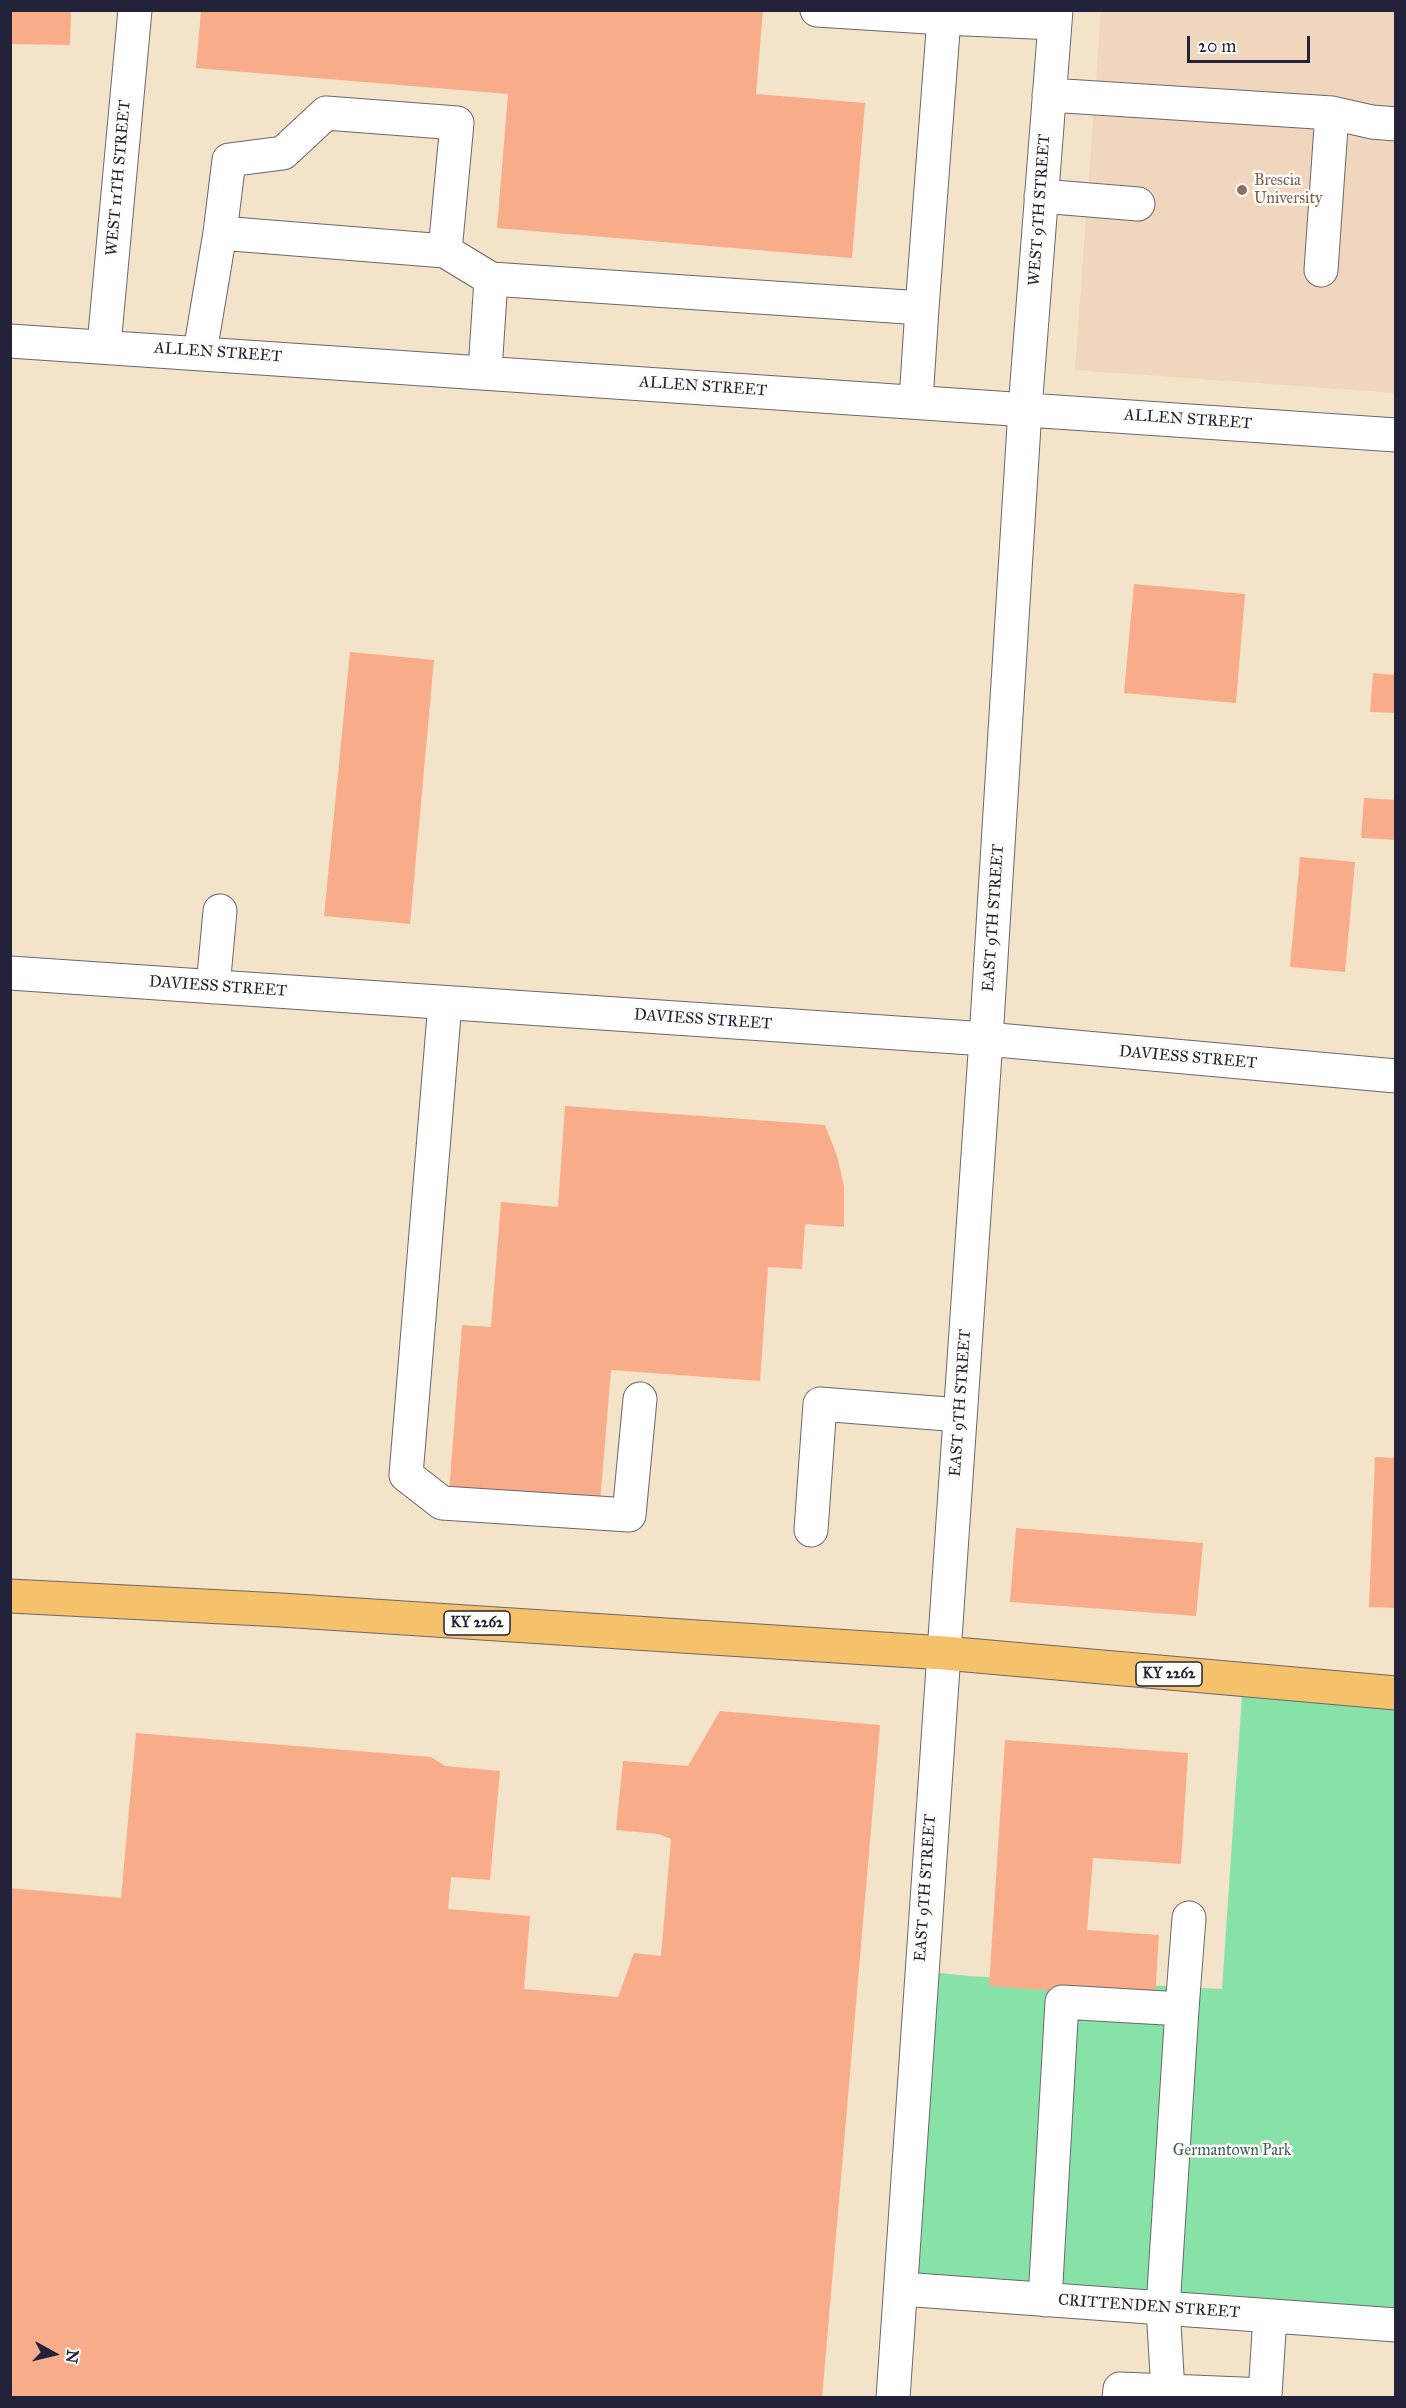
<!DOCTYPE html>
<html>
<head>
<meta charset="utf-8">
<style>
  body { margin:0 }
  #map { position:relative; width:1406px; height:2408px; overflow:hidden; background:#f3e3c9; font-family:"IM FELL Great Primer",serif }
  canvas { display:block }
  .frame { position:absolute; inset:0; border:12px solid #22223b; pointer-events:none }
  .north { position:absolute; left:24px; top:2324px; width:60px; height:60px; -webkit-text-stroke:4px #fdfcf7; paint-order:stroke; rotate:98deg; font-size:16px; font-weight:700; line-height:24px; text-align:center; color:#22223b }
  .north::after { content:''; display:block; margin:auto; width:21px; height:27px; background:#22223b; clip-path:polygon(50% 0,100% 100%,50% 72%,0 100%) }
  .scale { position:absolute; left:1187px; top:36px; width:123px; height:27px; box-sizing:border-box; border:3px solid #22223b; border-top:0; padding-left:8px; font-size:18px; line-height:21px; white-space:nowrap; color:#22223b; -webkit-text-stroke:4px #fdfcf7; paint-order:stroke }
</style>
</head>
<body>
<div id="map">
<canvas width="1406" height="2408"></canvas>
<div class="frame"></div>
<div class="north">N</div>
<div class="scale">20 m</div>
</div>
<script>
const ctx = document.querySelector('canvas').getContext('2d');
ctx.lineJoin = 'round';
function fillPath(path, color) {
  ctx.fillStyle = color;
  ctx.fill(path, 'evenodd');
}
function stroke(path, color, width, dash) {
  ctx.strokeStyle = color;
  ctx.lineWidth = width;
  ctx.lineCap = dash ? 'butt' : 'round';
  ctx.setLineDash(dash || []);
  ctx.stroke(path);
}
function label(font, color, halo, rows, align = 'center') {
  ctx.font = font + ' "IM FELL Great Primer",serif';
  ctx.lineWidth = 5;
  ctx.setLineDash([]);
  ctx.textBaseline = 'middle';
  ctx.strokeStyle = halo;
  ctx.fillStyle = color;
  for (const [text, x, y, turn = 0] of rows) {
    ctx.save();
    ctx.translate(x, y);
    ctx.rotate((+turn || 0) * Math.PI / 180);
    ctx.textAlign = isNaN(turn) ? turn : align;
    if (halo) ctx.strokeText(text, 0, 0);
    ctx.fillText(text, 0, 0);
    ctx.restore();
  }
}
fillPath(new Path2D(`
  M1101 11H1395V393L1075 370Z`), '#efd6bc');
fillPath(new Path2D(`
  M1243 1681 1395 1693V2325L902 2289 920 1971 969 1976 1222 1989Z`), '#87e2a8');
fillPath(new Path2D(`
  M10 10H71L70 45 10 44Z
  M201 10H763L756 94 865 103 852 258 497 228 508 94 196 68Z
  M1134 584 1245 594 1236 703 1124 693Z
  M350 652 434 660 410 924 324 916Z
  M1373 673 1396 675V713L1370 712Z
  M1364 798 1396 800V840L1361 838Z
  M1300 857 1355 862 1345 972 1290 967Z
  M565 1106 825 1125 837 1156 844 1186V1227L805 1224 802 1269 768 1267 760 1381 611 1370 600 1503 449 1492 462 1325 491 1327 501 1202 558 1207Z
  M1375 1457 1396 1458V1608L1369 1607Z
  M1016 1528 1203 1543 1196 1616 1010 1602Z
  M720 1711 880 1725 822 2398H10V1888L121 1898 136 1733 431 1757 445 1766 500 1771 490 1880 451 1877 448 1909 530 1916 524 1989 618 1997 634 1953 661 1956 671 1839 658 1834 616 1830 623 1761 688 1766Z
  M1005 1740 1188 1753 1181 1864 1093 1858 1087 1930 1159 1935 1155 1998 989 1986Z`), '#f8ac89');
const minor = new Path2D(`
  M817 10 944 18 922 308
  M944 18 1055 23
  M1049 95 1332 113 1372 122 1396 124
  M1041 196 1138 204
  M220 233 229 160 283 153 326 113 457 123 445 251
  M1321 270 1332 113
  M491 279 922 308 916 401
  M10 341 1396 435
  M104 345 135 10
  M200 352 220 233 445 251 491 279 485 371
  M10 973 986 1039 1396 1076
  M213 987 220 911
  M445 1003 406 1475 442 1503 629 1515 640 1399
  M811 1530 820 1404 960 1415
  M1182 2009 1189 1918
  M902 2289 1396 2325
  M1045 2300 1062 2002 1182 2009 1163 2308 1168 2391
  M893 2398 986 1039 1025 409 1056 10
  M1119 2398 1120 2389 1265 2395 1270 2316`);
const major = new Path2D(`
  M10 1596 281 1610 944 1653 1396 1693`);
stroke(minor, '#6b666d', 35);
stroke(major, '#6b666d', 35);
stroke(minor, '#fff', 33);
stroke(major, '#f6c16b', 33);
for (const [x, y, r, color] of [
  [1242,190,6,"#8d6e63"]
]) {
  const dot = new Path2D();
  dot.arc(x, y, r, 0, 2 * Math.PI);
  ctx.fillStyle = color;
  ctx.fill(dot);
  stroke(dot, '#fdfcf7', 2);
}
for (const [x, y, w] of [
  [477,1623,66],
  [1169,1674,66]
]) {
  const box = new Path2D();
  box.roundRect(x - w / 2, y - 12, w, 24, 4.5);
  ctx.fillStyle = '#fdfcf7';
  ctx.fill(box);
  stroke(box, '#22223b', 1.5);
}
label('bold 15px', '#22223b', null, [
  ["KY 2262",477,1623],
  ["KY 2262",1169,1674]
]);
label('16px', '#22223b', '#fdfcf7', [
  ["WEST 11TH STREET",119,178,-85],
  ["WEST 9TH STREET",1040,210,-86],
  ["ALLEN STREET",218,353,4],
  ["ALLEN STREET",703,387,4],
  ["ALLEN STREET",1188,420,4],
  ["EAST 9TH STREET",994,918,-86],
  ["DAVIESS STREET",218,987,4],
  ["DAVIESS STREET",703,1020,4],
  ["DAVIESS STREET",1188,1058,5],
  ["EAST 9TH STREET",961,1403,-86],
  ["EAST 9TH STREET",926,1888,-86],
  ["CRITTENDEN STREET",1149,2307,4]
]);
label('16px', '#785e54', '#fdfcf7', [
  ["Brescia",1254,181],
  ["University",1254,199]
], 'left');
label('16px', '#405c5c', '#fdfcf7', [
  ["Germantown Park",1232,2151]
]);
</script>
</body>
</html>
